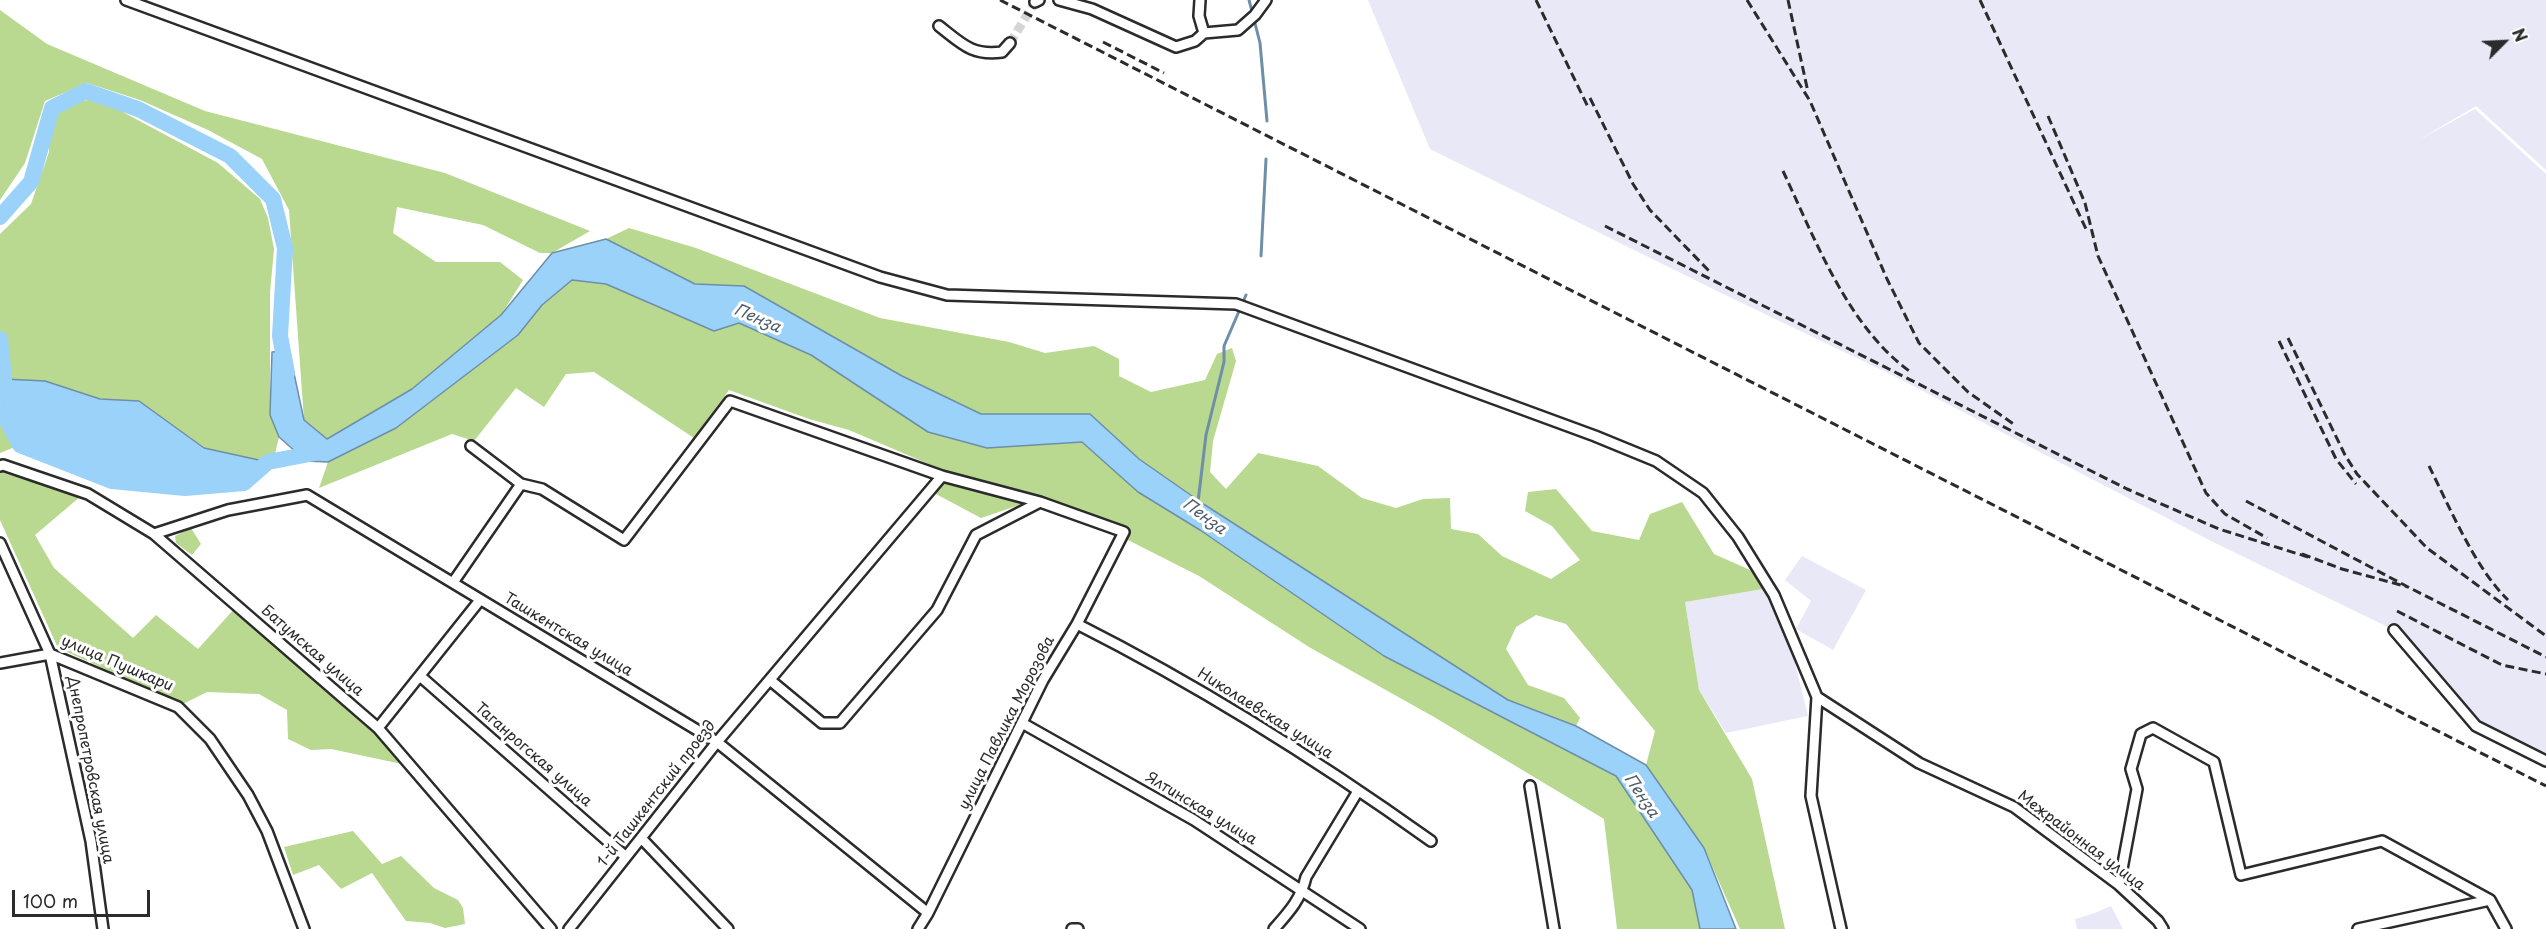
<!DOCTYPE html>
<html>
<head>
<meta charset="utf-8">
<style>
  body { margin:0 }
  #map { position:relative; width:2546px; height:929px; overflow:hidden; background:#fff; font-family:"Playpen Sans",sans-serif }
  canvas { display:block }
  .north { position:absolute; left:2474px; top:12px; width:60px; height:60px; -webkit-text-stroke:4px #fff; paint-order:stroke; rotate:66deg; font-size:16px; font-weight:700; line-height:24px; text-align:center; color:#2b2b2b }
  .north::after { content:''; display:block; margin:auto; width:21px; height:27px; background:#2b2b2b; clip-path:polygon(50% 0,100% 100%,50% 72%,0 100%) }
  .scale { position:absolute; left:12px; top:890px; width:138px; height:27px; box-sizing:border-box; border:3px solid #2b2b2b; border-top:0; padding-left:8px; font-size:18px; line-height:21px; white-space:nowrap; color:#2b2b2b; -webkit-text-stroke:4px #fff; paint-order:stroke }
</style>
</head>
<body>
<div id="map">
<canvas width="2546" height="929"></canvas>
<div class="north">N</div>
<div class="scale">100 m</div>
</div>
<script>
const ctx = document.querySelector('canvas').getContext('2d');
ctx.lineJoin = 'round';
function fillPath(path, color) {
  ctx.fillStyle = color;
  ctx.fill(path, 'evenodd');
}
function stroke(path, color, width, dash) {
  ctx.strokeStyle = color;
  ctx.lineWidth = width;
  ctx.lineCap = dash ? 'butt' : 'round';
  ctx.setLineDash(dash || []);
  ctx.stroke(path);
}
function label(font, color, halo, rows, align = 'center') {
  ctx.font = font + ' "Playpen Sans",sans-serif';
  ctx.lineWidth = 6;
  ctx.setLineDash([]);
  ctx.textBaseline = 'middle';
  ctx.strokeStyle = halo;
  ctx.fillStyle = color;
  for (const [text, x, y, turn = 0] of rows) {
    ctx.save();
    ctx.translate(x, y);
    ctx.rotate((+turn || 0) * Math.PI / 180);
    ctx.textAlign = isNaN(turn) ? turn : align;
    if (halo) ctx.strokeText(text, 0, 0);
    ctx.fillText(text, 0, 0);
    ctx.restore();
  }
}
fillPath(new Path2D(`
  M1368 0H2546V170L2476 106 2415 142 2475 109 2546 174V761L2476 726 2394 630 2211 541 1890 374 1721 293 1430 149Z
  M1802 556 1866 590 1833 650 1796 629 1811 601 1785 580Z
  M1763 589 1787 631 1808 716 1726 733 1699 690 1685 602Z
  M2111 906 2123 929H2077L2075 919 2095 913Z`), '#e8e8f7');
fillPath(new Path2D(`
  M0 10 47 44 205 111 445 173 590 231 552 253H540L483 225 397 207 393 233 436 262H500L523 280 501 315 412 389 326 439 304 420 289 210 262 159 208 130 140 100 87 83 45 101 25 163 0 200Z
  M94 99 119 110 218 163 260 199 268 218 274 249 270 293V415L279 437 274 458 247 460 204 448 139 401 100 399 45 381 4 379 0 393V234L31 204 49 152V135L58 111 76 102Z
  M629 228 696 248 880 318 1009 342 1045 353 1094 346 1119 359V376L1151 392 1205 380 1217 354 1232 348 1236 361 1213 441 1210 472 1226 489 1258 453 1318 466 1362 498 1396 508 1423 499 1450 498 1451 529 1478 534 1502 556 1551 579 1580 560 1552 526 1525 511 1528 492 1556 489 1592 531 1639 540 1650 514 1682 502 1714 554 1750 570 1763 589 1685 602 1699 690 1752 779 1785 929H1740L1704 848 1646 765 1655 731 1566 624 1536 615 1516 627 1506 649 1528 685 1564 698 1580 718 1576 726 1508 700 1205 505 1139 459 1090 414H981L902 376 744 286 695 284 606 239Z
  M572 280 606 284 714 331 739 323 811 355 928 432 987 448 1082 442 1138 492 1200 530 1384 656 1616 776 1692 890 1700 929H1617L1604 819 1434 717 1309 647 1199 576 1128 540 1129 529 1043 497 981 518 934 493 945 471 849 430 809 419 729 390 694 438 594 372 566 374 544 407 516 388 474 441 452 434 319 488 328 462 396 428 518 335 542 305Z
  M0 407 20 445 0 453Z
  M0 472 81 496 35 535 54 568 133 638 156 615 198 649 235 608 375 731 402 764 331 749 311 750 288 739 287 710 259 694 207 692 183 704 58 648 0 520Z
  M191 528 201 544 192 555 176 543 175 536Z
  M353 831 382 864 401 856 434 888 458 900 463 908 465 924 445 928 430 923 406 921 372 873 341 889 319 865 293 875 284 847Z`), '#b9d890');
const water = new Path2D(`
  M606 239 695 284 744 286 902 376 981 414H1090L1139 459 1205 505 1508 700 1576 726 1646 765 1704 848 1736 929H1700L1692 890 1616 776 1384 656 1200 530 1138 492 1082 442 987 448 928 432 811 355 739 323 714 331 606 284 572 280 542 305 518 335 396 428 328 462 306 461 279 437 270 415 272 352 289 350 304 420 327 439 412 389 501 315 552 253Z
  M4 379 45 381 100 399 139 401 204 448 268 462 244 483 185 488 112 481 20 445C7 420 0 408 4 379Z`);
fillPath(water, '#9ad2fa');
stroke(water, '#6e8fa7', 1.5);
stroke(new Path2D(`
  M1249 0 1260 43 1267 121
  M1261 256 1266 159
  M1198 502 1206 435 1224 362V346L1246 295`), '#6e8fa7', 3);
stroke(new Path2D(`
  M0 217 31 182 52 108 86 91 138 109 230 156 273 199 285 248 280 336 287 373
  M0 339 4 379 0 393
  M0 407 20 445 112 481 185 488 244 483 268 462 320 452`), '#9ad2fa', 16);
stroke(new Path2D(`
  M1010 43 1035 2`), '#d5d5d5', 9, [9, 4.5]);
const minor = new Path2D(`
  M126 0 880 277 947 295 1236 304 1595 436 1656 461 1703 493 1738 537 1774 595 1817 697 1811 796 1841 929
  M1059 0 1092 9 1176 47 1195 41 1204 33 1238 30 1255 15 1266 0
  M1200 0 1199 16 1204 33
  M1035 2 1039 0
  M939 26C962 44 972 56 1002 52L1010 43
  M471 446 521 484
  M0 466 3 465 88 494 154 534 378 728 551 929
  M154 534 228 510 307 495 717 742 928 913
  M0 543 50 654 91 841 103 929
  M454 581 521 484 542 489 624 540 730 401 942 476 1040 502 1124 532 1077 624 1043 680 928 913 918 929
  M1077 624C1200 686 1319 761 1431 841
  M2394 630 2476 726 2546 761
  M50 654 178 707 210 739 248 795 267 831 304 929
  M0 663 50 654
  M420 676 626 857
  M770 680 822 723H840L937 610 976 535 1040 502
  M1817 697 1919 763 2014 807 2119 885 2158 921 2163 929
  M1022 723 1194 820 1360 929
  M378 728 480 600
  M1530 786 1554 929
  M642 839 728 929
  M2119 885 2137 789 2131 769 2141 734 2153 728 2214 762 2241 875 2382 841 2490 900
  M2490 900 2506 929
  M569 929 717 742 942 476
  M1072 929H1078
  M1274 929C1289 912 1301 899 1306 877L1358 791
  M2358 929 2490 900`);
stroke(minor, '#2b2b2b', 14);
stroke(minor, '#fff', 9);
stroke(new Path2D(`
  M1000 0 2546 786
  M1536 0 1589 109
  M1747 0 1810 101 1887 279 1919 343 1968 392 2015 425
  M1788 0 1808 92
  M1980 0 2086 229
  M1103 42 1164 73
  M1590 98 1633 184 1650 210 1711 273
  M2048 116 2085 203 2098 256 2206 493 2225 514 2267 538
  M1783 171C1815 239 1848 328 1912 373
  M1605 226 2127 489 2219 529 2308 557
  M2288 338 2345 455 2357 474 2427 548 2546 636
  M2279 341 2336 459 2356 484
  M2429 466C2450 508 2475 568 2508 600
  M2246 501 2408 587 2546 657
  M2302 554 2342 569 2408 587
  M2397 611 2502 665 2546 674`), '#2b2b2b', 3, [9, 4.5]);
label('15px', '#2b2b2b', '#fff', [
  ["Ташкентская улица",568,635,31],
  ["Батумская улица",312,651,41],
  ["улица Пушкари",117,664,23],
  ["Николаевская улица",1265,714,32],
  ["улица Павлика Морозова",1007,723,-63],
  ["Таганрогская улица",533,755,41],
  ["Днепропетровская улица",90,770,79],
  ["1-й Ташкентский проезд",657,794,-52],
  ["Ялтинская улица",1201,809,31],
  ["Межрайонная улица",2081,841,37]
]);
label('italic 16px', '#4c5d69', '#fff', [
  ["Пенза",757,319,23],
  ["Пенза",1204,517,36],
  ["Пенза",1641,796,56]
]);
</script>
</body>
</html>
